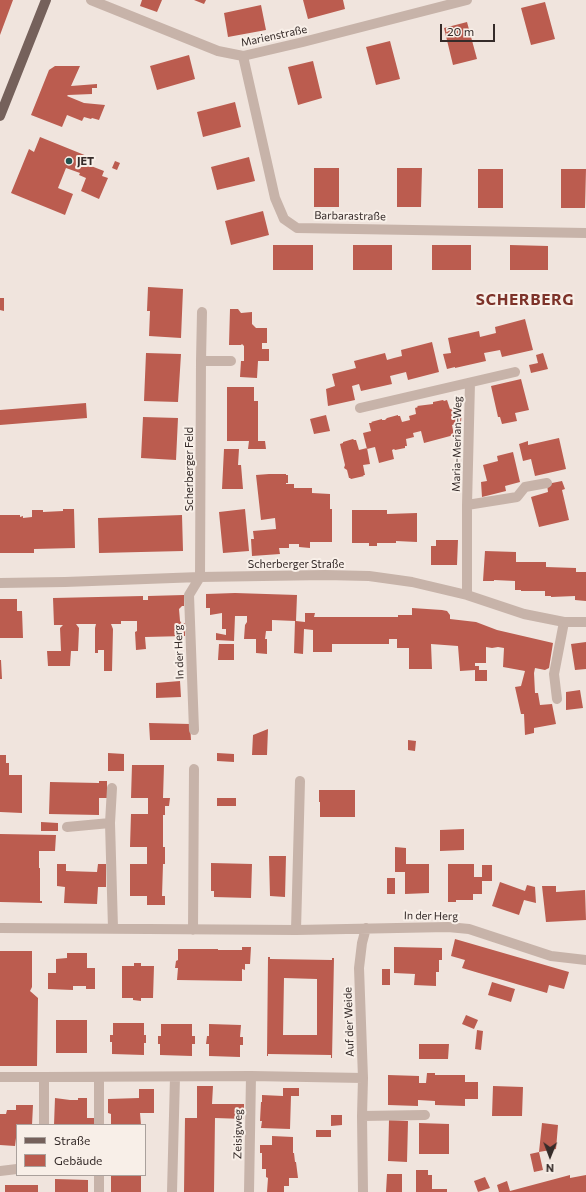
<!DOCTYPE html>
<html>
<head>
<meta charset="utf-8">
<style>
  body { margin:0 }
  #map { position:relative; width:586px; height:1192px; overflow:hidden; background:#f0e4dd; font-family:Commissioner,sans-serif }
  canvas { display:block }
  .legend { position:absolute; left:16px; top:1124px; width:130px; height:52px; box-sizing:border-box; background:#f8efe8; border:1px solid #aaa19c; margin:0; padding:5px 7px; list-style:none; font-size:12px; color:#352b29 }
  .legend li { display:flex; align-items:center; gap:8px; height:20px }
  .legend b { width:20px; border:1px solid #aaa19c }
  .north { position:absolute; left:530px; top:1136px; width:40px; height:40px; -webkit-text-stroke:3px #f8efe8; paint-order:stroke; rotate:181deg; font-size:11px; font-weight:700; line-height:16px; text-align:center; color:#352b29 }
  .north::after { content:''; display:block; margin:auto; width:14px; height:18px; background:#352b29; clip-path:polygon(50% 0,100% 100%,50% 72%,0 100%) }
  .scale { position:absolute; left:440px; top:24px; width:55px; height:18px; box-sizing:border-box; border:2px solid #352b29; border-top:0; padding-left:5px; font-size:12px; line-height:14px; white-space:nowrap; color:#352b29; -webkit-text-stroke:3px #f8efe8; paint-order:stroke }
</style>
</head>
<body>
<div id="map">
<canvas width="586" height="1192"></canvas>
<ul class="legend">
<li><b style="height:5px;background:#75615b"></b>Straße</li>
<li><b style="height:11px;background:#bb5c4f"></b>Gebäude</li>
</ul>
<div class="north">N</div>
<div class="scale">20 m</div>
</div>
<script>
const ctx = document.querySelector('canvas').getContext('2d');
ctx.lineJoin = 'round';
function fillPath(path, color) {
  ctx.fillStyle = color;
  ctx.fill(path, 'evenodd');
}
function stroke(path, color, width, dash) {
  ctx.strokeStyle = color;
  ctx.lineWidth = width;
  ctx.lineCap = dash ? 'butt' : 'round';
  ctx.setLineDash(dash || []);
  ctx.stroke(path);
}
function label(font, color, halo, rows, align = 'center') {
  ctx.font = font + ' Commissioner,sans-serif';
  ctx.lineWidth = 4;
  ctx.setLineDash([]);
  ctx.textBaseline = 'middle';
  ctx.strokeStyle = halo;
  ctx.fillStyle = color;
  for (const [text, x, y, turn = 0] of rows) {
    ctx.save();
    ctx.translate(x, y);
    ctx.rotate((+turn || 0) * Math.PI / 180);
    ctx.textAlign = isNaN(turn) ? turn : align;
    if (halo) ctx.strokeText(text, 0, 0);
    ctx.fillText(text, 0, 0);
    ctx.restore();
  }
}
fillPath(new Path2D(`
  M0 0H13L0 35Z
  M142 0H162L157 12 140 6Z
  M194 0H206L204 4Z
  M303 0H343L345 9 308 19Z
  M545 2 555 39 531 45 521 8Z
  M261 5 266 30 228 37 224 13Z
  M467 22 477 59 453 65 444 28Z
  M390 41 400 79 376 85 366 47Z
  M189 55 195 79 157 90 150 66Z
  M313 61 322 98 298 105 288 67Z
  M55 66H80L71 86 97 84V88H92V94L68 95 67 96 84 103 105 105 99 120 92 118 91 119 84 117 82 121 67 115 62 127 31 115 49 70Z
  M235 102 241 127 203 137 197 112Z
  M40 137 87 156 85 160 92 163 91 166 104 171 102 176 108 178 99 199 81 191 86 178 79 175 80 173 66 168 58 188 73 194 65 215 11 193 29 149 34 152Z
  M249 157 255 181 217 190 211 167Z
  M115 161 120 163 117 170 112 168Z
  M314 168H339V207H314Z
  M397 168H422L421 207H397Z
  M478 169H503V208H478Z
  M561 169H586L585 208H561Z
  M263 211 269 235 231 245 225 221Z
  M273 245H313V270H273Z
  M353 245H392V270H353Z
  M432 245H471V270H432Z
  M510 245 548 246V270H510Z
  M148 287 183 289 181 338 149 336 150 311H147Z
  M0 298H4V311L0 310Z
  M230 309H238L241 313 252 312V324L256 328H267V343H262V349H269V361H258L257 378 240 377 241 361H244V346L242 344 241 345H229Z
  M525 319 533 350 502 357 500 350 484 353 486 361 455 368V367L447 369 443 354 451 353 448 338 479 331 480 337 496 333 495 327Z
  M432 342 439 372 408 380 406 372 390 376 392 384 361 391 359 384 352 386 355 400 328 406 326 389 335 386 332 374 356 368 354 361 385 353 387 360 394 358 402 356 401 350Z
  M146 353 181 354 178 402 144 401Z
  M543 353 548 369 531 373 529 365 538 363 536 355Z
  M521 379 529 410 515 413 517 421 502 424 500 417H498L491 386Z
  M227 387H254V401H258V441H265L266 449H248L249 441H227Z
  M443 400 444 401 447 400 450 409 462 406 461 423 452 425 454 435 424 443 421 431 413 433 414 437 406 439 407 446H405V448L395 450 394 449 392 450 394 459 379 463 375 447 367 449 363 433 371 431 369 423H372L371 422 382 419V420H385L387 418 398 415V416H400L402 422 410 420 409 416 416 414 415 408 418 407 417 406 433 404V402Z
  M86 403 87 418 0 425V410Z
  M326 415 330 431 314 434 310 419Z
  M143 417 178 418 176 460 141 458Z
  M559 438 566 469 535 476 531 459 523 461 519 444 528 441V445Z
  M353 439 354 440H356L359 450 367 448 370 464 363 465 365 475H363L364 476 351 479 350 478H349L347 470 344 468 345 465 340 444 343 443V442Z
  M224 449H239L238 465H241L243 489H222Z
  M513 452 520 482 505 486 506 491 482 497 481 482 487 481 483 465 498 461 497 456Z
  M269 474H286V475H288V483H286V484H294V488H312V493L330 494V509H332V542H310V548L299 547V544H289V548H279L280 554 252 556 251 539H254L253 531 276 529 275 518 261 520 256 475Z
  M562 481 565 489 562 490 569 520 539 527 531 497 548 492 547 484Z
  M63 509H74L75 548 34 549V553H0V515H20V517L23 516V518L32 517V510H43V512L63 511Z
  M245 509 249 551 223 553 219 512Z
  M352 510H387V514L417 513V542L396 541V543H377V546H369V543H352Z
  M182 515 183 551 99 553 98 518Z
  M436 540H458L457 565H431V546H436Z
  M485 551 516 552V562H546V567L576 568V572H586V601L575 600V596L551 597V596H545V591H521V590H515V581L494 580V581H483Z
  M235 593 297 595 296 621 305 622V613H315L314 617H398V615H412V608L442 610 447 611 450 615V619L476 622 497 630 553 643 549 668 545 670 535 668 534 673 535 693H538L540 705 552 704 556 724 534 728V733L525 735 524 714H521L515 687 521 686 525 671 503 667 504 648 498 647 492 648 486 647V663H475V666H479V670H487V681H475V670L460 671 458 646 431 644 432 669H409V648H397V639H389V644H332V652H313V630L304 629 303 654 294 653 295 621 272 620V631H266L265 639H267V654L256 653V639H244L245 625 247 622V616H235L234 641 216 640V633L226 635V629H222V613L210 615V608H206V594Z
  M184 595V606H182L179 609 180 621 182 624 185 623V636L145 637 146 649 136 650 135 632 137 631V621H121V624H111L113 629 112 671H104V650H98V653H95V628L96 624H76L79 628 78 651H71L70 666H48L47 651H61L60 628 63 625H54L53 598 143 596V600H148V596Z
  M0 599H17V611H22L23 638H0Z
  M586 642V669L575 670 571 644Z
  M219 644H234V660H218Z
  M0 660H1L2 679H0Z
  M180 681 181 697 156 698V683Z
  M580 690 583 708 566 710V692Z
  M149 723 190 724 191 740H150Z
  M268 729 267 755H252L253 735Z
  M408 740 416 741 415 751 408 750Z
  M108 753 124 754V771H108Z
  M217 753 234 754V762L217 761Z
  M0 755H6V763H9V775H22V813L0 812Z
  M132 765H164L163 798H170L169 806H165V815H163V847H165V864H163L162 896H165V905H147V896H130V864H147V847H130L131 814H148V798H131Z
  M99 781H107V798H99V815L49 814 50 782 99 783Z
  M319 790H355V817H320V802H319Z
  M217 798H236V806H217Z
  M41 822 58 823V831H41Z
  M464 829V850L440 851V830Z
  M0 834 56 835 55 851H39V868H40V901H42V903L0 902Z
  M395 847 406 848V864H429V893L405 894V872H395Z
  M269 856H286L285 897 270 896Z
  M211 863 252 864 251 898 214 897V891H211Z
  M57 864H66V871L97 872 98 864H106V887H98L97 904 64 903 65 887 57 886Z
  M448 864H474V877H482V865H492V881H482V894H473V900H456V902H448Z
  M387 878H395V894H387Z
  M500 882 525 891 527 885 535 887 536 903 524 900 519 915 492 906Z
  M542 886H556V892L585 890 586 920 546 922Z
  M455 939 569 972 564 989 549 985 547 993 462 968 465 960 451 956Z
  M242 947H251L250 964H245V970L242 969V981L177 980 178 968H175L176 961 178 960V949H218V950H242Z
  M394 947 442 948V960H439V972H436V986L414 985 415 974 394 973Z
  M0 951H32V987L30 991 38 998 37 1066H0Z
  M67 953H87V968H95V989H86V986H73V990L48 989V973H56V959L67 958Z
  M268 957H270V959L332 960V958H334L332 1058H331V1055L268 1054V1056H267ZM284 978 317 979V1035H283Z
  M134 963H141V966H154L153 998H141V1001L133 1000V998H122V966H134Z
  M382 969H390V985H382Z
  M492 982 515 989 511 1002 488 995Z
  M466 1015 478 1020 474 1029 462 1024Z
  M56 1020H87V1053H56Z
  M113 1023H144V1035H146V1043H144V1055L112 1054V1042H110V1035H113Z
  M161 1024H192V1036H195V1044H192V1056L160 1055V1044H158V1036H161Z
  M209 1024 241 1025 240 1037H243V1045H240V1057L209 1056V1044H206L207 1036H209Z
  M477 1030 483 1031 481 1050 475 1049Z
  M419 1044H449L448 1059H419Z
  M427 1073H435V1075H465V1082H478V1099H465V1106L435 1105V1101L418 1100V1106L388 1105V1075L419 1076V1083H426Z
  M197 1086H213L212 1104H244V1119L215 1118 214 1192H184L185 1118H197Z
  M493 1086 523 1087 522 1116H492Z
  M283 1088H299V1096H291L290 1129 261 1128 262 1121H260L261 1102H262V1095L283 1096Z
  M139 1089H154V1113H140L141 1125H111V1114L108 1113V1099L139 1098Z
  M55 1098 70 1100H78V1098H87V1118H96V1125H54Z
  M16 1105H33L32 1125H17V1138H16L15 1146 0 1145V1114H6L7 1110H16Z
  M331 1115H342V1125L331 1126Z
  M389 1120 408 1121 407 1162 388 1161Z
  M419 1123 449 1124V1154H419Z
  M542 1123 558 1125 556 1149 539 1152Z
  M316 1130H331V1137H316Z
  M272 1136 293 1137V1153H294L295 1162H296L298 1178H289V1186H284V1192H267L268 1178 266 1177V1169H262V1153H260V1145H272Z
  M539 1152 543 1170 534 1172 530 1154Z
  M416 1170H428V1175H432V1189H447V1192H416Z
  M387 1174H402V1192H386Z
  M111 1175H141V1192H111Z
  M570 1175V1178L586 1175V1192H499L497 1185 507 1181 510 1191Z
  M485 1177 490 1188 478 1192 474 1181Z
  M55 1179 88 1180V1192H55Z
  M5 1185H38V1192H5Z`), '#bb5c4f');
stroke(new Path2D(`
  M557 699 554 674 564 622`), '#c7b3a9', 10);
stroke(new Path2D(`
  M91 0 218 51 243 56 303 42 467 0
  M243 56 275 198 284 219 297 228 586 233
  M201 361H231
  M360 408 515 372
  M467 505 517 497 525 487 547 483
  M0 583 65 582 200 577 325 575 369 576 412 582 467 595 524 614 564 622H586
  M467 595V505L470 383
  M194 730 189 595 200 577 201 361 202 312
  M112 788 110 823 113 928
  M67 827 110 823
  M0 928 296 930 448 927 469 929 551 956 586 960
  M193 930 194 769
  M296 930 300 781
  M0 1077H44L251 1076 363 1078
  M99 1077V1125
  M362 1116 425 1115
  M44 1125V1077
  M0 1171 17 1169
  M99 1175V1192
  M172 1192 175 1077
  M249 1192 251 1076
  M363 1192 362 1116 363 1078 359 968 362 943 366 928`), '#c7b3a9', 10);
stroke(new Path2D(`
  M0 116 46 0`), '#75615b', 10);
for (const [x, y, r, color] of [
  [69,161,4,"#225350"]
]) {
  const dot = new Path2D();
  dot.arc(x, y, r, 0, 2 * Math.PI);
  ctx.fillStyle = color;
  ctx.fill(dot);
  stroke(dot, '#f8efe8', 1.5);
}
label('11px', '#352b29', '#f8efe8', [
  ["Marienstraße",274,36,-12],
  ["Barbarastraße",350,216,1],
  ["Maria-Merian-Weg",457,444,-89],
  ["Scherberger Feld",189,469,-90],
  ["Scherberger Straße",296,564],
  ["In der Herg",179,652,-92],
  ["In der Herg",431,916,1],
  ["Auf der Weide",349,1022,-92],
  ["Zeisigweg",238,1134,-89]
]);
label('bold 11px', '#352b29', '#f8efe8', [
  ["JET",77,161]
], 'left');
ctx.letterSpacing = '1px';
label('bold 15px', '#7d3229', '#f8efe8', [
  ["SCHERBERG",525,300]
]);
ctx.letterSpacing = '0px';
</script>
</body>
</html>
